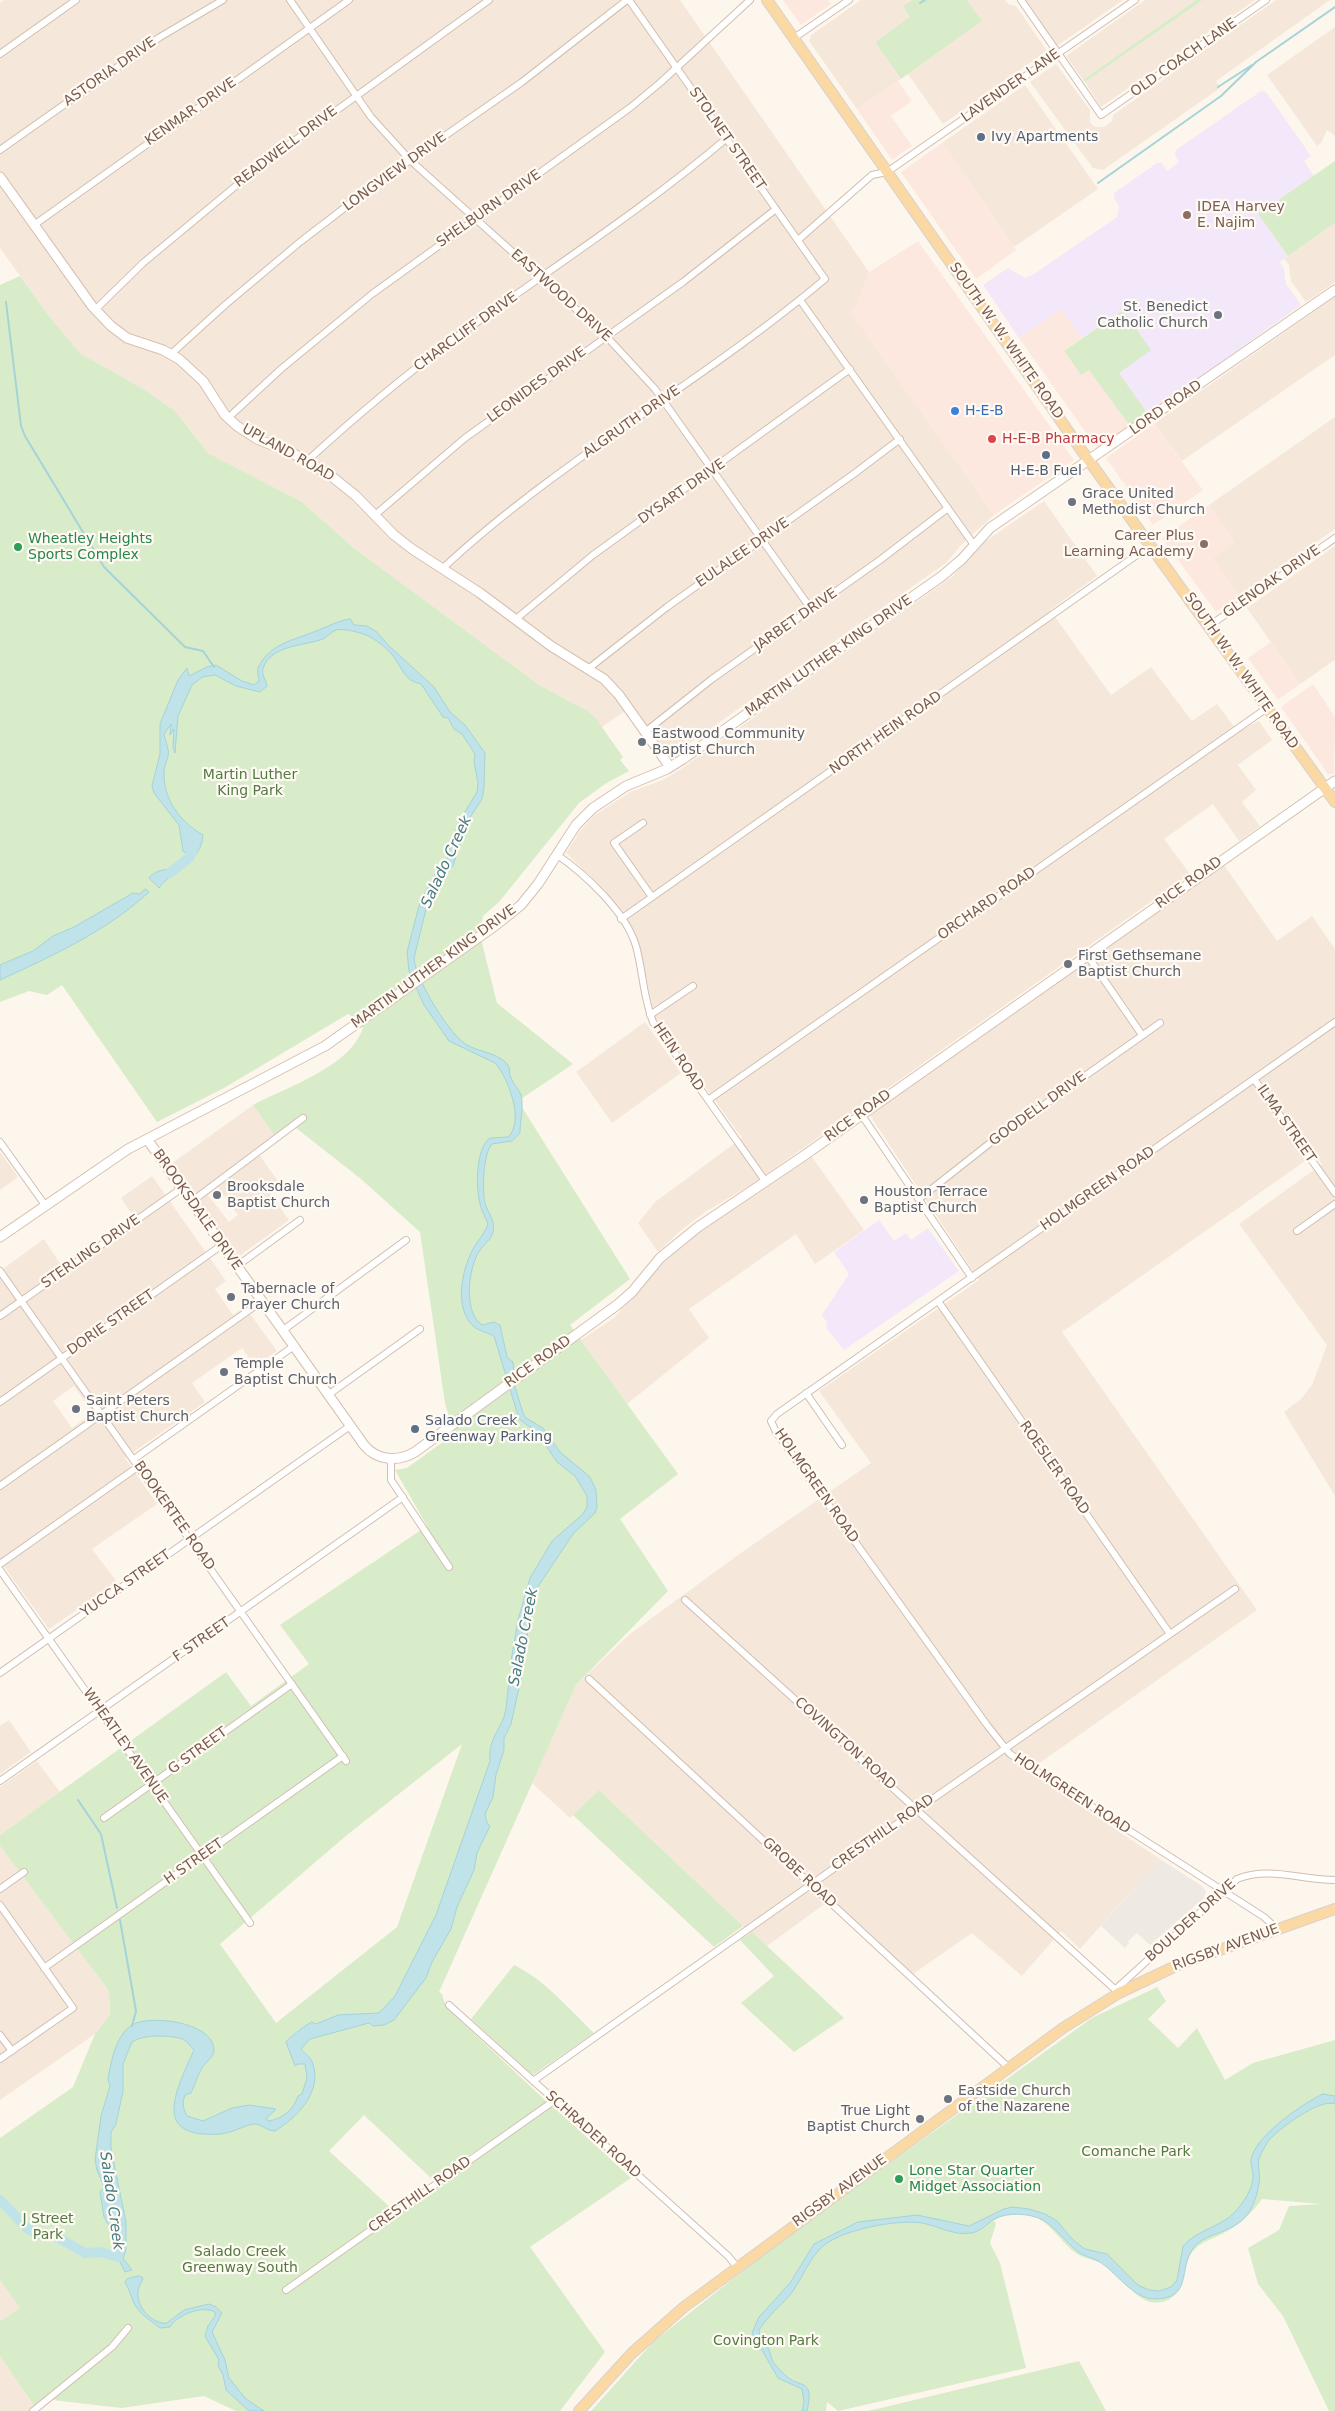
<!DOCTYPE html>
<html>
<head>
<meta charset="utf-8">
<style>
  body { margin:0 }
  canvas { display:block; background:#fdf6ec }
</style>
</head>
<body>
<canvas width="1335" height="2411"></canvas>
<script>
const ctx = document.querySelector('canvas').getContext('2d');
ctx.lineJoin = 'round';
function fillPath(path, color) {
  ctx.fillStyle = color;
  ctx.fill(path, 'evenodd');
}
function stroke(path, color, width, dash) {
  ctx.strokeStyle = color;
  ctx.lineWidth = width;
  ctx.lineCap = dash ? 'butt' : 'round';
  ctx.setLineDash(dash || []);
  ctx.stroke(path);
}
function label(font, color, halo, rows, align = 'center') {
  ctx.font = font + ' "DejaVu Sans",sans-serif';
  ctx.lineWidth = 4.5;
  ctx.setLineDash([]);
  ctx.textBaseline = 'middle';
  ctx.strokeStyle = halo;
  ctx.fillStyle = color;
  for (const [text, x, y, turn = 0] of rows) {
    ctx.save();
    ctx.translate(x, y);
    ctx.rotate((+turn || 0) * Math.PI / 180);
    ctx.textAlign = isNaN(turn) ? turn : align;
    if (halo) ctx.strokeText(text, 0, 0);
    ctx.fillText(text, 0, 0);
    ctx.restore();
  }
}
fillPath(new Path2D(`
  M4 0H680L869 272 856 308 851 312 994 515 961 545 946 563 670 757 667 756 632 706 602 727 588 711 539 685 354 548 302 502 208 453 175 411 145 390 80 353 49 316 0 248V3Z
  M861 0H912L903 6 911 17 875 42 901 79 857 109 809 41 811 35Z
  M967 0H1005L1010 5 1016 6 1047 51 943 124 908 74 982 21Z
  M1025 0H1123L1057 46Z
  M1145 0H1196L1083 80 1066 56Z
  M1203 0H1255L1101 107 1085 82Z
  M1276 0H1330L1216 81 1220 88 1103 170 1093 168 1030 82 1056 64 1090 110V122L1095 127H1104L1112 121 1113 115Z
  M1335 27V136L1327 130 1321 143 1317 146 1267 75Z
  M1025 85 1098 189 1014 247 942 143Z
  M1335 223V282L1306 302 1291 281 1289 265 1284 259Z
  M1335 297V355L1182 461 1154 424Z
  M1335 417V529L1239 596 1213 558 1209 505Z
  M1044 501 1097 576 1050 610 1111 695 1151 667 1192 721 1217 704 1238 732 1259 721 1272 740 1238 765 1256 790 1242 802 1260 826 1239 841 1213 804 1164 839 1190 874 754 1183 705 1212 680 1231 658 1252 638 1223 655 1202 742 1138 655 1017 639 946 631 927 604 889 566 853 580 831 595 815 630 792 663 780 678 771 953 576 980 545Z
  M1335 546V660L1300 684 1247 608Z
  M1224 865 1277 941 1312 916 1335 949V1496L1284 1412 1301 1399 1312 1385 1327 1345 1239 1224 1322 1164 1315 1154 1062 1332 1257 1610 1028 1771 1160 1859 1080 1949 1061 1931 1022 1976 972 1933 913 1974 830 1900 767 1946 743 1926 599 1790 570 1818 532 1783 576 1685 630 1634 738 1555 871 1463 819 1391 979 1280 869 1114Z
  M645 1022 681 1073 612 1123 576 1072Z
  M253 1105 275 1136 256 1150 280 1184 269 1192 289 1220 238 1257 171 1164ZM218 1187 238 1215 229 1222 208 1195Z
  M0 1152 18 1177 0 1190Z
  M812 1157 864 1230 815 1264 796 1234 689 1309 709 1338 627 1404 581 1340 614 1318 666 1260 685 1242Z
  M152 1176 226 1281 215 1289 233 1315 245 1307 277 1351 255 1366 242 1348 192 1383 205 1402 125 1458 157 1504 92 1549 117 1582 49 1629 0 1561V1271L44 1239 66 1273 138 1223 121 1198ZM74 1386 93 1413 72 1428 53 1401Z
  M9 1720 31 1752 0 1774V1726Z
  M37 1761 60 1792 0 1835V1787Z
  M0 1846 109 1991 110 2014 95 2034 0 2100Z
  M0 2280 20 2308 0 2321Z
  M0 2356 37 2410 36 2411H0Z`), '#f5e8da');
fillPath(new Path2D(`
  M783 0H828L831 4 801 25Z
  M898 81 912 101 891 116 912 146 892 160 857 109Z
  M942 143 1016 250 976 279 901 172Z
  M918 241 1074 460 994 515 850 312 856 308 869 272Z
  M1061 309 1082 338 1064 351 1081 375 1089 369 1130 426 1100 448 1096 447 1019 338Z
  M1154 424 1203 490 1153 525 1106 458Z
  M1209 505 1235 542 1213 558 1239 596 1216 612 1162 538Z
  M1271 642 1300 684 1278 700 1248 658Z
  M1313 684 1335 717 1334 774H1328L1281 707Z`), '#fde8e0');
fillPath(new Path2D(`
  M1160 1859 1202 1886 1206 1891 1204 1898 1150 1945 1137 1933 1128 1941 1129 1943 1125 1948 1101 1926Z`), '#efe9e4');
fillPath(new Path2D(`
  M1261 91 1266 92 1311 156 1304 161 1314 176 1258 214 1288 256 1280 262 1284 269 1286 284 1301 305 1148 414 1119 373 1123 310 1082 338 1061 309 1019 338 983 285 1008 268 1025 278 1034 274 1117 217 1119 206 1114 198V193L1157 163H1162L1167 171 1179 162 1175 155 1176 150Z
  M879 1220 894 1241 906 1233 911 1240 928 1228 959 1271 844 1350 826 1328 827 1322 822 1315 849 1274 834 1252Z`), '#f3e8fa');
fillPath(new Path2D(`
  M912 0H967L982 21 901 79 875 42 910 17 903 6Z
  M1196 0H1203L1085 82 1083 80Z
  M1335 161V223L1288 256 1258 214Z
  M20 276 49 316 80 353 145 390 175 411 208 453 302 502 354 548 539 685 588 711 597 720 623 757 620 760 629 771 605 784 579 803 499 902 483 916 480 935 497 1003 573 1064 518 1101 630 1279 570 1325 678 1474 620 1519 668 1591 576 1685 439 1992 442 1994 446 2007 547 2102 433 2180 364 2115 329 2151 392 2209 407 2208 552 2105 631 2178 530 2247 605 2352 560 2411H236L204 2396 122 2408 52 2400 37 2410 0 2356V2321L20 2308 0 2280V2138L73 2087 95 2034 110 2014 109 1991 0 1846V1835L226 1672 251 1706 309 1664 280 1625 427 1526 395 1470 407 1468 454 1434 445 1403 420 1232 361 1179 296 1128 292 1122 275 1136 253 1105C287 1087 350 1067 363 1028L359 1021 348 1014 224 1088 157 1122 62 985 47 995 29 991 0 1002V285ZM462 1744 397 1927 276 2023 220 1944 347 1835Z
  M1123 310 1151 350 1119 373 1148 414 1130 426 1089 370 1081 375 1064 351Z
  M599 1790 743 1926 714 1947 573 1815Z
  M752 1932 844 2018 794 2052 741 2003 774 1976 740 1940Z
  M514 1965C545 1980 569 2009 594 2033L533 2075 471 2019Z
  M1157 1987 1166 2001 1148 2019 1178 2048 1197 2028 1225 2080 1253 2063 1335 2040V2411H1329L1283 2316 1258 2284 1248 2248 1279 2230 1289 2206 1321 2204 1262 2199C1252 2213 1238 2226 1222 2234 1213 2239 1204 2241 1196 2248 1180 2262 1190 2289 1168 2300 1142 2312 1126 2281 1109 2267 1099 2260 1087 2260 1077 2254 1056 2239 1046 2211 1016 2214 1008 2214 1000 2216 994 2221L996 2224 990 2243 1000 2263 1026 2368 838 2411 827 2402 826 2411H591L653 2342 782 2240 1092 2018Z
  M1079 2361 1106 2411H868Z`), '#d8ecc9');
const water = new Path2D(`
  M350 619 354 625 367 626 377 632 388 645 434 687 450 712 465 725 485 753 484 788 482 799 467 822 453 866 446 872 428 901 414 958C415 979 451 1038 469 1046 480 1052 503 1054 509 1067 510 1071 509 1075 511 1078 513 1084 519 1089 521 1095 524 1105 520 1122 520 1133L512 1141 492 1144C483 1153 482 1191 485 1203 488 1214 496 1220 493 1232 491 1240 484 1244 480 1250 468 1267 463 1313 482 1325L494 1322 500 1325 507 1357 513 1362 515 1387 523 1413 526 1418 543 1428 560 1452 590 1477 596 1490 597 1507 595 1513 573 1534 533 1594 521 1679 511 1724 504 1738V1750L496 1775 493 1797 485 1814 487 1823 490 1826 477 1853 474 1870 457 1907 451 1929 432 1962 426 1978 394 2020 384 2025 373 2026 369 2023 310 2039 301 2049C305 2054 311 2057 313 2064 322 2093 297 2117 275 2131 267 2131 260 2123 253 2124 243 2126 232 2133 220 2134 149 2139 177 2089 194 2050 191 2047 187 2041 183 2039 170 2035 143 2034 132 2042L123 2064V2091L116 2124 111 2132V2149L126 2222V2250L123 2258 132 2270 125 2272 114 2250 110 2227 104 2217 100 2192 104 2187 97 2170 95 2160 101 2116 110 2086 108 2079C111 2062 115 2039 129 2027 144 2013 214 2021 214 2050 214 2058 205 2062 202 2068 197 2076 195 2085 191 2093L185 2095C182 2103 183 2109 187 2116L203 2121 232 2108 249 2105 276 2109 266 2119 269 2121C284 2118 293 2110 298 2096L302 2094 307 2078 305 2064H298L295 2066 286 2042C291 2036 305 2025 312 2022L316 2024 338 2015 379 2013 395 1996 436 1915 490 1761C488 1741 498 1733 504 1717 509 1702 505 1685 514 1671L511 1661 518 1620 530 1578 552 1541 583 1514 587 1507V1496L575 1476 557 1462 537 1432 519 1419 494 1336C488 1333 477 1330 473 1326 454 1307 462 1271 472 1251 477 1241 484 1235 488 1224 486 1219 484 1215 482 1210 475 1194 475 1148 490 1138L508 1137C525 1122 508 1077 495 1063L449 1041 424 1005 409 971 407 952 420 902 438 869 447 861 448 852 460 820 477 792 478 783 474 762 475 754 462 734 454 729 448 718 443 717 421 684C404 681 402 667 393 656 387 648 374 638 366 635 358 632 343 628 336 630 331 632 327 637 323 639 304 646 271 645 263 668 261 675 266 679 267 686L260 692 236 686 215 675 202 677 192 685 178 716 175 753 173 747 174 729 170 735 171 724 164 734C165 740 167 744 168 749 170 758 164 764 164 772 163 799 180 822 203 835 201 863 174 868 159 888L149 878C159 864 181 875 190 855L183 851 179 825 154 793 152 786 160 754V724L178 680 187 668 189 676 207 667 216 665 242 681 254 685 259 681C259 676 256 672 259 666 271 642 299 639 321 629 331 625 338 621 350 619Z
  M146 889 149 892C107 931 52 956 0 980V965L2 964 33 951 53 936 74 927 133 893 139 894Z
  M1323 2094 1335 2096V2104C1320 2098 1280 2128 1269 2140 1266 2144 1262 2152 1260 2156 1256 2164 1261 2175 1259 2183 1258 2191 1255 2202 1251 2209 1238 2234 1207 2231 1194 2247 1177 2269 1194 2298 1155 2299 1132 2299 1116 2271 1098 2261 1091 2257 1083 2256 1077 2251 1065 2241 1056 2228 1043 2220 1029 2213 1008 2212 994 2219 987 2224 980 2232 971 2233 954 2236 938 2226 922 2223 897 2219 836 2230 819 2250 807 2263 801 2281 790 2295 779 2307 768 2316 759 2330 759 2337 764 2342 768 2348 771 2353 771 2358 773 2362 775 2365 781 2371 784 2374 799 2390 815 2376 807 2411H802L804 2402 802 2389 778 2378 752 2333 759 2317 790 2283 814 2244 858 2222 917 2215 969 2226 1004 2209 1012 2207 1029 2209 1045 2214 1057 2221 1073 2240 1085 2249 1107 2254 1138 2285 1149 2290 1159 2291 1171 2287 1177 2280 1183 2246C1197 2230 1220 2227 1234 2213 1243 2204 1254 2187 1253 2175 1253 2170 1250 2165 1251 2160 1254 2137 1303 2103 1323 2094Z
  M139 2276 143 2278C142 2282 138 2287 138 2292 136 2307 153 2325 167 2323L184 2310 209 2304 216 2307 222 2313 212 2332 225 2360 229 2378 246 2399 264 2411H249L226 2390 223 2375 218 2366 219 2360 205 2336 208 2326 215 2316V2312C202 2305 177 2315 170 2327L160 2328C151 2321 141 2315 135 2305 131 2298 130 2290 125 2282L127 2279Z`);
fillPath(water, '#bfe3e8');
stroke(water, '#a5d3da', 1);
stroke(new Path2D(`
  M920 3 925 0
  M1218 87 1252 65
  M1098 183 1221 96 1256 62 1335 7
  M6 302 21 426 25 436 104 567 185 647 203 651 214 667
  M78 1800 101 1834 117 1908
  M120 1920 136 2011 132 2026`), '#a5d3da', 2);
stroke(new Path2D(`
  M170 873 190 857 193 848
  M0 2200 28 2229 40 2235H53L85 2253 101 2252 118 2257`), '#bfe3e8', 10);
const street = new Path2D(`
  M290 0 371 117 410 160 606 336 655 389 811 609
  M1021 0 1101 115 1266 0
  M794 38 849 0
  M0 54 76 0
  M0 150 160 37 223 0
  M34 225 349 0
  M798 240 872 175 887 172 1135 0
  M800 300 974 545
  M95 310 143 263 261 165 489 0
  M171 354 225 305 300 242 373 186 522 82 627 0
  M228 418 281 369 372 294 631 107 661 82 750 0
  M307 461C353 419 400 379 450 342 542 274 639 213 727 138
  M375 515 465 438 683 282 776 209
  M443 568C560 459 703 382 825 279L629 0
  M516 619 593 555 850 369
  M1209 626 1335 538
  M588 669 667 607 855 473 900 439
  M645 732 712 679 880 560 948 508
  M643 823 614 843 652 897
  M556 854C585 874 626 912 636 946 643 971 643 997 653 1022L766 1182
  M621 919 1151 545
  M1087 955 1142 1035
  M650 1015 693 986
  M1254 1079 1335 1193
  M708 1100 1267 708
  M861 1114 972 1278
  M0 1142 45 1205
  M919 1199 990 1143 1160 1023
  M191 1202 303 1118
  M1297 1231 1335 1204
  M237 1266 300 1220
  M0 1271 346 1761
  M938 1301 1170 1634
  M0 1316 182 1188
  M282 1331 406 1240
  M806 1393 842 1445
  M328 1395 420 1329
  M0 1402 222 1245
  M134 1459 294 1346
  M391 1459V1480L449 1567
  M0 1486 262 1301
  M0 1564 139 1466
  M0 1570 250 1923
  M685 1600 1119 1993
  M0 1673 350 1426
  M589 1679 1008 2067
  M0 1781 403 1497
  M104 1818 292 1684
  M0 1889 24 1872
  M0 1905 73 2008 0 2059
  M1277 1929 1264 1917 1010 1754 987 1725 776 1432 771 1421 777 1414 1335 1022
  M44 1968 343 1756
  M1116 1989 1237 1879C1268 1866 1302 1880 1335 1880
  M449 2005 728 2256 737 2267
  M0 2035 12 2051
  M533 2081 918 1809 1235 1589
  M286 2290 555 2100
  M33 2411 112 2347 128 2328`);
const secondary = new Path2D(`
  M0 177 92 306 111 326 127 338 163 350 179 359 203 381 225 415 237 426 257 439 294 454 330 475 356 496 394 535 412 549 480 593 551 646 604 679 619 695 670 767
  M147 1139 364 1445C377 1461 398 1462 415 1452L617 1305 632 1292 660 1258 698 1227 802 1157 1335 781
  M0 1237 128 1149 325 1046 496 925 521 905 538 884 576 825 593 808 626 786 667 769 683 759 942 576 962 559 990 528 1335 290`);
const primary = new Path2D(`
  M767 0 1082 451 1335 802
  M579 2411 632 2353 684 2307 1063 2028 1119 1993 1180 1964 1335 1909`);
stroke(street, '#d1beb0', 8);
stroke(secondary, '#d6c0b0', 11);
stroke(primary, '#dad1cd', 12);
stroke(street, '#fff', 6);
stroke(secondary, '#fff', 9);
stroke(primary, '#fbd9a5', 10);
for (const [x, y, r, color] of [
  [981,137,5,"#5c6f8a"],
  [1187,215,5,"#8d6e63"],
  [1218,315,5,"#6b7280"],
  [955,411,5,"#3f7fe0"],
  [992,439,5,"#e0444e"],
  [1046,455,5,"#5c6f8a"],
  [1072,502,5,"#6b7280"],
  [1204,544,5,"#8d6e63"],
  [18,547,5,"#2e9e5b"],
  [642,742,5,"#6b7280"],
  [1068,964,5,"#6b7280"],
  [217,1195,5,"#6b7280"],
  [864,1200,5,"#6b7280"],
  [231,1297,5,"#6b7280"],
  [224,1372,5,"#6b7280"],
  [76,1409,5,"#6b7280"],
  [415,1429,5,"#5c6f8a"],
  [948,2099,5,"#6b7280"],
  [920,2119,5,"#6b7280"],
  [899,2179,5,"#2e9e5b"]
]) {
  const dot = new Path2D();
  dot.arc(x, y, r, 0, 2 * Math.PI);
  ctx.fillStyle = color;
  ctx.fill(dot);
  stroke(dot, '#fffaf3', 2);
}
label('14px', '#7a5c4d', '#fffaf3', [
  ["OLD COACH LANE",1184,58,-35],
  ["ASTORIA DRIVE",110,72,-35],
  ["LAVENDER LANE",1011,86,-35],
  ["KENMAR DRIVE",191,112,-35],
  ["STOLNET STREET",727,139,55],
  ["READWELL DRIVE",286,147,-37],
  ["LONGVIEW DRIVE",395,172,-36],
  ["SHELBURN DRIVE",489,209,-35],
  ["EASTWOOD DRIVE",561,296,42],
  ["CHARCLIFF DRIVE",466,332,-36],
  ["SOUTH W. W. WHITE ROAD",1006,341,55],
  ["LEONIDES DRIVE",537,385,-36],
  ["LORD ROAD",1166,408,-35],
  ["ALGRUTH DRIVE",632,422,-35],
  ["UPLAND ROAD",288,453,29],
  ["DYSART DRIVE",682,492,-35],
  ["EULALEE DRIVE",743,553,-35],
  ["GLENOAK DRIVE",1272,582,-35],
  ["JARBET DRIVE",796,620,-35],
  ["MARTIN LUTHER KING DRIVE",829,656,-35],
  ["SOUTH W. W. WHITE ROAD",1241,671,55],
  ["NORTH HEIN ROAD",886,733,-35],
  ["RICE ROAD",1189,883,-36],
  ["ORCHARD ROAD",987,904,-35],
  ["MARTIN LUTHER KING DRIVE",434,967,-36],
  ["HEIN ROAD",678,1057,56],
  ["GOODELL DRIVE",1038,1109,-36],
  ["RICE ROAD",858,1116,-36],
  ["ILMA STREET",1286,1124,55],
  ["HOLMGREEN ROAD",1098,1189,-35],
  ["BROOKSDALE DRIVE",197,1210,55],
  ["STERLING DRIVE",91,1252,-35],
  ["DORIE STREET",111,1323,-35],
  ["RICE ROAD",538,1362,-36],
  ["ROESLER ROAD",1054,1468,55],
  ["HOLMGREEN ROAD",816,1486,55],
  ["BOOKERTEE ROAD",174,1516,55],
  ["YUCCA STREET",126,1584,-35],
  ["F STREET",202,1640,-35],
  ["COVINGTON ROAD",845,1744,42],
  ["WHEATLEY AVENUE",125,1746,55],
  ["G STREET",198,1751,-36],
  ["HOLMGREEN ROAD",1072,1794,33],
  ["CRESTHILL ROAD",883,1833,-35],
  ["H STREET",194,1862,-35],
  ["GROBE ROAD",799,1873,43],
  ["BOULDER DRIVE",1191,1921,-42],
  ["RIGSBY AVENUE",1226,1948,-20],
  ["SCHRADER ROAD",593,2135,42],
  ["RIGSBY AVENUE",840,2191,-36],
  ["CRESTHILL ROAD",420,2195,-35]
]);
label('14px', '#4e5e75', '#fffaf3', [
  ["Ivy Apartments",991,137],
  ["H-E-B Fuel",1046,471,"center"],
  ["Salado Creek",425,1421],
  ["Greenway Parking",425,1437]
], 'left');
label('14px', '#785e54', '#fffaf3', [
  ["IDEA Harvey",1197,207],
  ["E. Najim",1197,223],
  ["Career Plus",1194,536,"right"],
  ["Learning Academy",1194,552,"right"]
], 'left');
label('14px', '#5b616d', '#fffaf3', [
  ["St. Benedict",1208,307,"right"],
  ["Catholic Church",1208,323,"right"],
  ["Grace United",1082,494],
  ["Methodist Church",1082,510],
  ["Eastwood Community",652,734],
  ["Baptist Church",652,750],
  ["First Gethsemane",1078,956],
  ["Baptist Church",1078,972],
  ["Brooksdale",227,1187],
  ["Baptist Church",227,1203],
  ["Houston Terrace",874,1192],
  ["Baptist Church",874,1208],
  ["Tabernacle of",241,1289],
  ["Prayer Church",241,1305],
  ["Temple",234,1364],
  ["Baptist Church",234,1380],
  ["Saint Peters",86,1401],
  ["Baptist Church",86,1417],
  ["Eastside Church",958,2091],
  ["of the Nazarene",958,2107],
  ["True Light",910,2111,"right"],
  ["Baptist Church",910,2127,"right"]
], 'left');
label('14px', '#366cbe', '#fffaf3', [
  ["H-E-B",965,411]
], 'left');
label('14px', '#be3a42', '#fffaf3', [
  ["H-E-B Pharmacy",1002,439]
], 'left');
label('14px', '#27864d', '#fffaf3', [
  ["Wheatley Heights",28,539],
  ["Sports Complex",28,555],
  ["Lone Star Quarter",909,2171],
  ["Midget Association",909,2187]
], 'left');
label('14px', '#537a41', '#fffaf3', [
  ["Martin Luther",250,775],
  ["King Park",250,791],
  ["Comanche Park",1136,2152],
  ["J Street",48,2219],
  ["Park",48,2235],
  ["Salado Creek",240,2252],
  ["Greenway South",240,2268],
  ["Covington Park",766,2341]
]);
label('italic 15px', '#437c86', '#fffaf3', [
  ["Salado Creek",447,862,-65],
  ["Salado Creek",524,1637,-79],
  ["Salado Creek",111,2201,82]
]);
</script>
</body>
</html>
